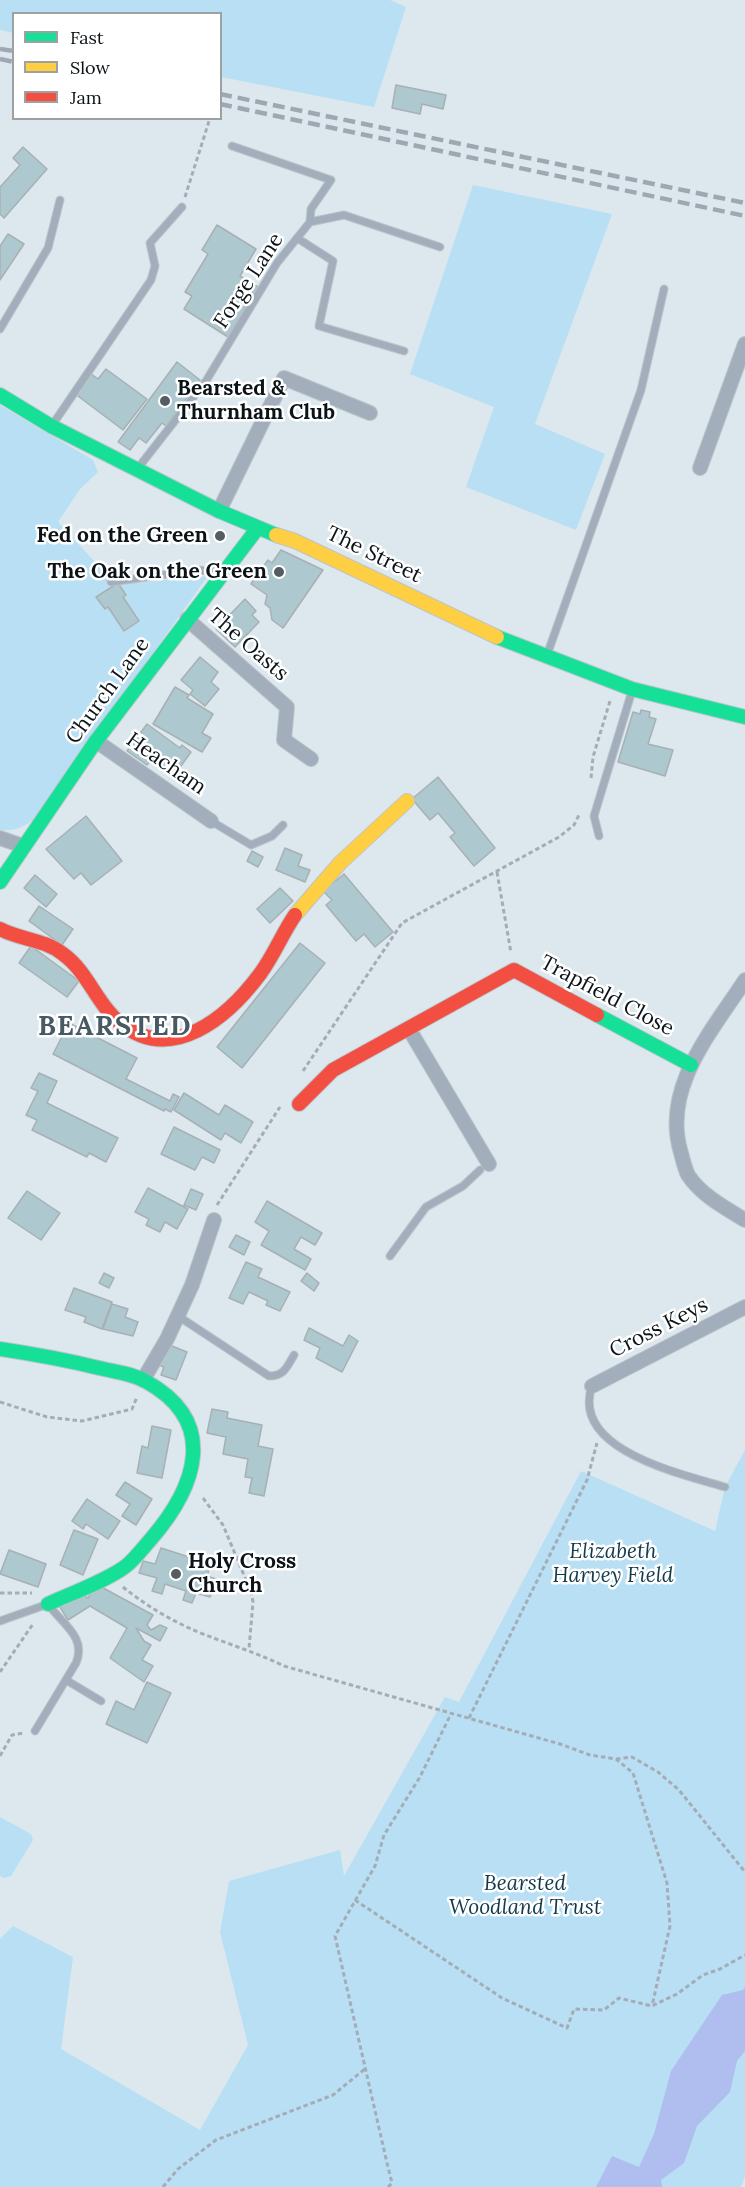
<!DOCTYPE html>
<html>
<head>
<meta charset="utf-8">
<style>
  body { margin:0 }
  #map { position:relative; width:745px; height:2187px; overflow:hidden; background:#dce8ee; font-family:Lora,serif }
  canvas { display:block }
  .legend { position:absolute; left:12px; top:12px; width:210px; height:108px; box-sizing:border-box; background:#fff; border:2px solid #9da1a2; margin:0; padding:8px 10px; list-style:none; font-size:18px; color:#0b1317 }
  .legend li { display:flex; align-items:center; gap:12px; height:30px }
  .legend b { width:30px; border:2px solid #9da1a2 }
</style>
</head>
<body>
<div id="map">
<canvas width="745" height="2187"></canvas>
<ul class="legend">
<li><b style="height:8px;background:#16e098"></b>Fast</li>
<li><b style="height:8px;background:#ffcf43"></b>Slow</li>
<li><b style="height:8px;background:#f24e42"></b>Jam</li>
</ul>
</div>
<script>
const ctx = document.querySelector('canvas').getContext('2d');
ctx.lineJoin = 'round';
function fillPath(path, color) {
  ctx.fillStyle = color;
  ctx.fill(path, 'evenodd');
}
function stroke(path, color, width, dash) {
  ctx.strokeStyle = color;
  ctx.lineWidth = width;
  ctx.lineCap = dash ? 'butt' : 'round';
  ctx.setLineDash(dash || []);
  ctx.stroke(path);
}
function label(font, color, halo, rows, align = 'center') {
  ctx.font = font + ' Lora,serif';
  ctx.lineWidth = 5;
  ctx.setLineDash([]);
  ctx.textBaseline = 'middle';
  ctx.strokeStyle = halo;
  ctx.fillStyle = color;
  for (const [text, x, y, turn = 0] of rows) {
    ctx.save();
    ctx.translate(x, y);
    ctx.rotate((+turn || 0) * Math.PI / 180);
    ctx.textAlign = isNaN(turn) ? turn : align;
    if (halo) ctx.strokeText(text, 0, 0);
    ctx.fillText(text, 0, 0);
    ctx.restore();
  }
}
fillPath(new Path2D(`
  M0 0H390L406 7 374 107 221 77 220 14H14L13 33 0 30Z
  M473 185 612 214 535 424 605 454 576 530 466 487 494 407 410 374Z
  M0 405 93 460 98 472 80 489 58 522 109 577 113 585 208 576 34 819C23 828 14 831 0 830Z
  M745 1450V2176L741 2187H0V1939L13 1926 73 1957 61 2049 200 2130 248 2045 220 1932 229 1881 340 1850 344 1876 445 1697 459 1702 581 1471 715 1531 725 1487Z
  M0 1817 31 1834 33 1840 11 1876 4 1878 0 1876Z`), '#b8dff3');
fillPath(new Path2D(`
  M745 1987V2051L737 2061 730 2092 697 2126 684 2163 661 2180 662 2187H596L612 2156 639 2167 654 2134 671 2071 722 1995 743 1990Z`), '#b0bdef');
const building = new Path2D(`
  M396 85 446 95 443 109 422 104 420 114 392 108Z
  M23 147 47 169 4 218 0 214V187L20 165 13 158Z
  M217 225 256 249 240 276 258 287 228 337 184 309 192 296 185 292 208 254 202 250Z
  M8 234 24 244 0 280V246Z
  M177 362 200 380 166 426 162 423 146 443 139 438 130 450 118 442Z
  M106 369 147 399 123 430 74 393 90 373 98 379Z
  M281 550 323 570 283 628 272 620 270 608 265 604 267 595 251 584 268 560 272 563Z
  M118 583 126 595 123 597 139 621 124 631 108 607 105 609 96 597Z
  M245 599 256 611 252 615 259 622 235 647 216 629Z
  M200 657 218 672 211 682 219 689 205 706 190 694 193 690 181 680Z
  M175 687 189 695 187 698 213 714 202 733 211 738 202 752 153 724Z
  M641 710 650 712 649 717 656 719 648 744 673 750 665 776 618 762 633 712 640 714Z
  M147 724 180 748 182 745 191 752 173 777 151 761 147 765 127 751Z
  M438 777 495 848 474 866 450 837 455 833 438 813 430 820 412 799Z
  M86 816 122 861 91 885 81 873 74 879 46 849Z
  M285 848 302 855 298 866 310 870 305 882 276 870Z
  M252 851 263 857 258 867 247 861Z
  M344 874 393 932 375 947 364 934 356 941 326 905 332 900 323 891Z
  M35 875 57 894 46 907 24 888Z
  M280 888 293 901 270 923 257 909Z
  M39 906 73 929 62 945 29 921Z
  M300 943 325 963 242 1068 217 1047Z
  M31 946 79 981 67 997 19 963Z
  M69 1023 137 1058 126 1079 170 1101 173 1094 179 1097 171 1112 165 1109 164 1111 53 1054Z
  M39 1073 57 1081 47 1103 118 1138 106 1162 89 1153 87 1157 32 1130 37 1120 26 1115 38 1091 31 1088Z
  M184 1093 219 1115 225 1105 253 1122 241 1143 225 1133 221 1140 174 1110Z
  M174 1127 220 1150 214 1163 202 1157 195 1170 161 1154Z
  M148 1188 188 1209 177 1229 165 1222 160 1232 146 1225 149 1219 135 1212Z
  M191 1189 203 1194 196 1210 184 1205Z
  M27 1191 60 1213 41 1240 8 1218Z
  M267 1201 322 1233 315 1245 301 1237 294 1249 311 1259 305 1270 261 1245 269 1231 255 1222Z
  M236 1235 250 1242 244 1255 229 1247Z
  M246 1262 262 1269 258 1277 290 1292 280 1311 266 1305 268 1301 249 1292 243 1304 229 1298Z
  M104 1273 114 1278 109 1288 99 1283Z
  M307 1273 319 1283 314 1291 301 1281Z
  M74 1288 112 1302 102 1329 84 1322 86 1317 65 1310Z
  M112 1304 128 1309 125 1317 138 1322 133 1336 103 1329Z
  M309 1328 343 1346 349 1335 358 1341 342 1372 316 1358 320 1348 304 1340Z
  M167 1344 187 1352 176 1380 161 1375 164 1367 158 1365Z
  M212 1409 228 1412 227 1418 262 1425 258 1446 273 1449 264 1496 249 1493 252 1478 245 1477 248 1459 223 1454 226 1437 207 1433Z
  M152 1426 171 1430 162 1478 137 1473 142 1446 148 1448Z
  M125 1482 152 1499 136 1525 122 1516 130 1504 116 1495Z
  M87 1499 120 1521 108 1539 86 1524 83 1529 72 1521Z
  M74 1530 98 1539 83 1575 60 1565Z
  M161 1548 211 1564 207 1576 216 1579 210 1597 196 1593 192 1603 183 1600 186 1591 165 1584 162 1594 152 1591 157 1578 139 1573 143 1561 155 1564Z
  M9 1550 46 1564 38 1587 0 1574Z
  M96 1584 153 1615 147 1625 151 1630 160 1625 167 1628 160 1641 136 1628 144 1641 151 1645 142 1660 153 1666 144 1682 110 1658 127 1628 90 1606 68 1620 60 1607 80 1594 88 1598Z
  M147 1682 171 1693 147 1743 106 1724 116 1701 134 1710Z`);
fillPath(building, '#adc8ce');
stroke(building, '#a7b1b4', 1.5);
const lane = new Path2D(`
  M232 146 331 180 311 209 310 222
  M297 238 333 261 319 326 404 351
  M0 329 48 248 60 200
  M53 424 151 280 155 266 150 243 182 207
  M138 468 206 381 277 263 310 222 344 215 440 247
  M111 582 198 570 222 572
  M547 655 641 390 664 289
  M211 821 251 845 272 836 283 825
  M599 836 594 816 632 691
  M390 1256 426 1207 463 1186 480 1170
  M178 1316 269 1376C284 1376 287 1367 294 1355
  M592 1386C570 1450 682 1474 725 1487
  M0 1621 48 1604C62 1624 87 1637 76 1663L35 1731
  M66 1680 101 1701`);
const street = new Path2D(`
  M700 468 745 344
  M219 511 284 378 370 413
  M187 619 287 707 284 740 311 759
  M96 741 211 821
  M0 838 23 846
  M745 980C712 1031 661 1088 681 1153 683 1160 685 1169 688 1175 701 1195 725 1208 745 1220
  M409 1029 489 1164
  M143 1380 167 1339 192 1285 214 1220
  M592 1386 745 1307`);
const fast = new Path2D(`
  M0 395 51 426 219 511 276 535
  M497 637 632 689 745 717
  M0 882 96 741 257 529
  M597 1015 691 1065
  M0 1349C33 1354 66 1360 99 1368 115 1372 132 1373 147 1382 220 1423 195 1488 151 1539 143 1548 135 1559 126 1566 108 1580 70 1594 48 1604`);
const slow = new Path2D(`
  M276 535 295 541 497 637
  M295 915 340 863 407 801`);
const jam = new Path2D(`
  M0 929C21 940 44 939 63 954 88 972 96 1003 120 1023 172 1065 228 1017 260 974 274 955 282 934 295 915
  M299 1104 333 1070 514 970 597 1015`);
stroke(lane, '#bcc5ca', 9);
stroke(street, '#bcc5ca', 16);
stroke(fast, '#bcc5ca', 16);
stroke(slow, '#bcc5ca', 16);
stroke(jam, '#bcc5ca', 16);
stroke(new Path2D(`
  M220 87 221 85
  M185 197 210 118
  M591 778 593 757 610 701
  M497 872 511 953
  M303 1071 402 923 559 837 574 825 580 813
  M217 1205 280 1107
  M0 1402 47 1417 82 1421 132 1409 137 1397
  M203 1498 223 1525 251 1592 253 1602 249 1649
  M123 1587C145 1605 172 1621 198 1632 228 1644 255 1652 284 1666L560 1744 590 1755 616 1759 633 1773 667 1883 670 1926 652 2006
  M0 1593H32
  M0 1672 33 1624
  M469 1718 587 1480 597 1443
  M0 1756 12 1735 24 1733
  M616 1759 632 1757 658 1772 679 1790 745 1872
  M355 1900 502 1998 567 2028 574 2009 604 2010 619 1998 652 2006 677 1994 703 1975 720 1969 745 1955
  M163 2187 178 2169 216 2140 333 2095 366 2068
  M388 2187 392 2183 387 2163 335 1936 375 1866 384 1835 420 1777 451 1714`), '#a4adb7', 3, [4.5, 3]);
stroke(lane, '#a2aebc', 7);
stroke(street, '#a2aebc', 14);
stroke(fast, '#16e098', 14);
stroke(slow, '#ffcf43', 14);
stroke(jam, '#f24e42', 14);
stroke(new Path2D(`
  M0 49 14 51
  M0 59 14 62
  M220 94 745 203
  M220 104 745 216`), '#9fa8b2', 4.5, [12, 6]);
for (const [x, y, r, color] of [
  [165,401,6,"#545e62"],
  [220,536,6,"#545e62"],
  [279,572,6,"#545e62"],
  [176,1574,6,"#545e62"]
]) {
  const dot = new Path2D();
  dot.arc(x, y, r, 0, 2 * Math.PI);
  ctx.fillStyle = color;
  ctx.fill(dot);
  stroke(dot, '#fff', 2);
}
label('21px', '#0b1317', '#fff', [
  ["Forge Lane",249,281,-57],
  ["The Street",374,555,26],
  ["The Oasts",248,645,41],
  ["Church Lane",108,691,-54],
  ["Heacham",166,764,35],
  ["Trapfield Close",607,996,28],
  ["Cross Keys",659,1328,-27]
]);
label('bold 21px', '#0b1317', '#fff', [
  ["Bearsted &",177,389],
  ["Thurnham Club",177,413],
  ["Fed on the Green",208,536,"right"],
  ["The Oak on the Green",267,572,"right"],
  ["Holy Cross",188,1562],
  ["Church",188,1586]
], 'left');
label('italic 21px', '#133a4c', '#fff', [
  ["Elizabeth",613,1552],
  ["Harvey Field",613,1576],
  ["Bearsted",525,1884],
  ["Woodland Trust",525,1908]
]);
ctx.letterSpacing = '1.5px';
label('bold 27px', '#475a64', '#fff', [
  ["BEARSTED",115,1027]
]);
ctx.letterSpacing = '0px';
</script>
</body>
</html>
